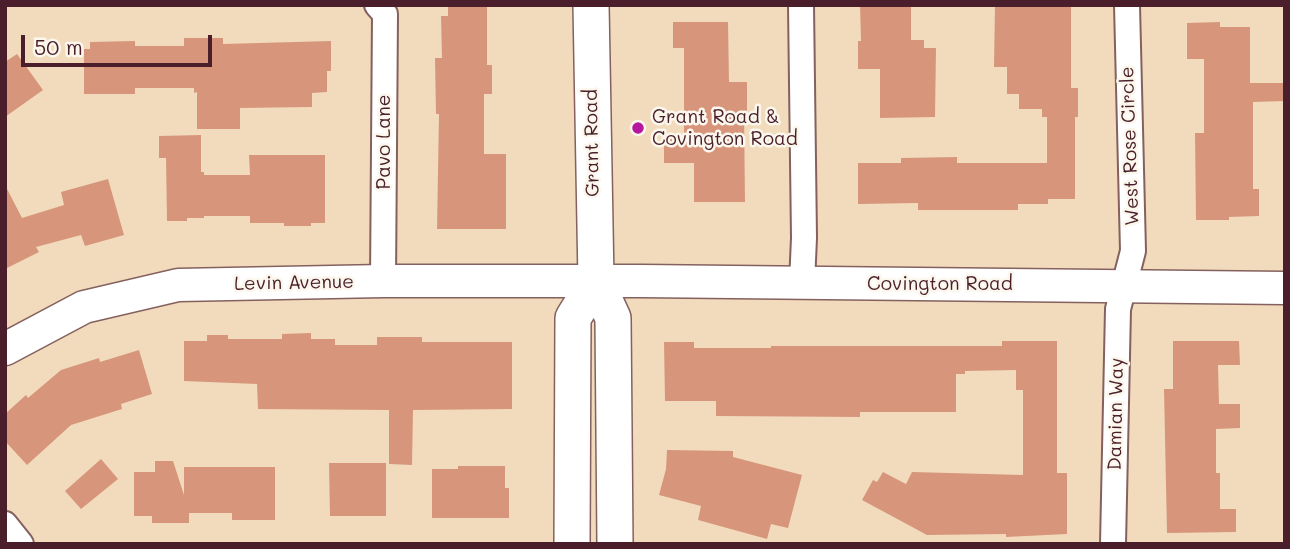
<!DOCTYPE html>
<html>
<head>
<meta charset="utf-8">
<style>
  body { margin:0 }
  #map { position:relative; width:1290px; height:549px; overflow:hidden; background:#f1dbbc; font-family:Mali,sans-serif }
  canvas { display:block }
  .frame { position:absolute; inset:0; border:7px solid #4a1f2b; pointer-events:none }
  .scale { position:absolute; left:21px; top:35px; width:191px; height:32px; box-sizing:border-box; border:4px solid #4a1f2b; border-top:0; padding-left:9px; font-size:21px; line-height:24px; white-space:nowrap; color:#4a1f2b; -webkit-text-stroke:5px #fbf7ec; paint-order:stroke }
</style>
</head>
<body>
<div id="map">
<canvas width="1290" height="549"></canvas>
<div class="frame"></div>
<div class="scale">50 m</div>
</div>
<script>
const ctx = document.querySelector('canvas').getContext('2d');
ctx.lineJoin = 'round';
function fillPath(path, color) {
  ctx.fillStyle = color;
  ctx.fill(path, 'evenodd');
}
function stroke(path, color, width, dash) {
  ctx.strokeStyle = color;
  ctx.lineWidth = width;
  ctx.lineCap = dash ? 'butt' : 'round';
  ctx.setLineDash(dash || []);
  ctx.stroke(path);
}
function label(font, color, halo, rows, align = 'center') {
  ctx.font = font + ' Mali,sans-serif';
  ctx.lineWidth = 5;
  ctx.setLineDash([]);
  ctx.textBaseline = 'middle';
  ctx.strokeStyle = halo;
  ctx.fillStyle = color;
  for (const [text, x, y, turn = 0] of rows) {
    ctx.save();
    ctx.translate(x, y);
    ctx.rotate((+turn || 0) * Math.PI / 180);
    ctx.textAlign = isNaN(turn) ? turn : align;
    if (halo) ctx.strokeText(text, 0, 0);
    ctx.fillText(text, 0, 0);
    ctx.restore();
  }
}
fillPath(new Path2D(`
  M448 5H487V65H492V94H484V154H506V229H437L439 114H436L435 58H442L441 16H448Z
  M860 5H911V40H924V48H936L935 117 880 118V69H858V41H861Z
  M995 5H1071V88H1078V117H1075V199H1048V204H1018V210H918V203L858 204V163H901V158L957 157V163H1047V117H1042V109H1019V94H1007V67H994Z
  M673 22H728L729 82H747V111H744L745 202H694V163H664V137H684V48H673Z
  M1220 22V27H1250V83H1285V101L1253 102V189H1259V216L1229 217V220H1196L1195 133H1204V59H1187V23Z
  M184 38H223V44L331 41V71H327V92L312 93V107L240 108V129H197V92L194 93V88H135V94H84V49H90V42L135 41V46H184Z
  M17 54 43 90 5 117V62Z
  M201 135V172H204V175H250L249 155H325V223H311V226H284V223H250V216H204V218H187V221H167L166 158H159V136Z
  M108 179 124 235 85 246 81 235 36 247 39 252 5 269V185L22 218 64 205 61 192Z
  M311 333V339H335V345H377V337H422V342H512V409L413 410 412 465 389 464V410L258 409 257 384 184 381V341H207V335H228V339H282V334Z
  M1002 341H1057V473H1067V534L1006 537V534L927 535 862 500 873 480 877 482 883 472 906 484 912 472 1023 475V390H1016V370L965 371V374H956V412H860V417L716 416V401H665L664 342H694V348H771V346H1002Z
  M1173 341H1239L1240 365H1218L1219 404H1240V428L1216 429V473H1220V509H1236V532L1167 533 1164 389H1173Z
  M139 350 152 394 121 404 122 409 71 425 27 465 5 441V414L26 395 28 398 61 370 99 358 100 362Z
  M667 450 733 451V457L802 475 788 528 771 524 767 539 698 520 701 506 659 495 666 469Z
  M101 459 118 479 81 509 65 491Z
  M155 461H173L184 495V467H275V520H232V513H189V523H152V516H134V472H155Z
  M329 463H386V516H330Z
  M458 466H505V488H509V518H432V469H458Z`), '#d7967b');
const minor = new Path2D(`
  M377 5 385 14 383 281
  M801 5 804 238 802 283
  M5 524 21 544
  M1113 544 1118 309 1133 251 1127 5`);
const tertiary = new Path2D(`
  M5 349 84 307 178 285 383 281H641L1285 288`);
const secondary = new Path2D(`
  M591 5 596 281 613 318 615 544
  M572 544 573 318 596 281`);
stroke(minor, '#84615e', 28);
stroke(tertiary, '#84615e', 35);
stroke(secondary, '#84615e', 38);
stroke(minor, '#fff', 24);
stroke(tertiary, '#fff', 32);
stroke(secondary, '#fff', 35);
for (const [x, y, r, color] of [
  [638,128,7,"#b5179e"]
]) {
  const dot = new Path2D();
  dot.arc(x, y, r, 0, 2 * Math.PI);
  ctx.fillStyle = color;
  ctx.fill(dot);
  stroke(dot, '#fbf7ec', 2.5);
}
label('19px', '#4a1f2b', '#fbf7ec', [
  ["Grant Road &",652,117],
  ["Covington Road",652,139]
], 'left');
label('19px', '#4a1f2b', '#fbf7ec', [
  ["Pavo Lane",384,142,-90],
  ["Grant Road",592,143,-91],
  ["West Rose Circle",1130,146,-92],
  ["Levin Avenue",294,283,-1],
  ["Covington Road",940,284],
  ["Damian Way",1116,414,-89]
]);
</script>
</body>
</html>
